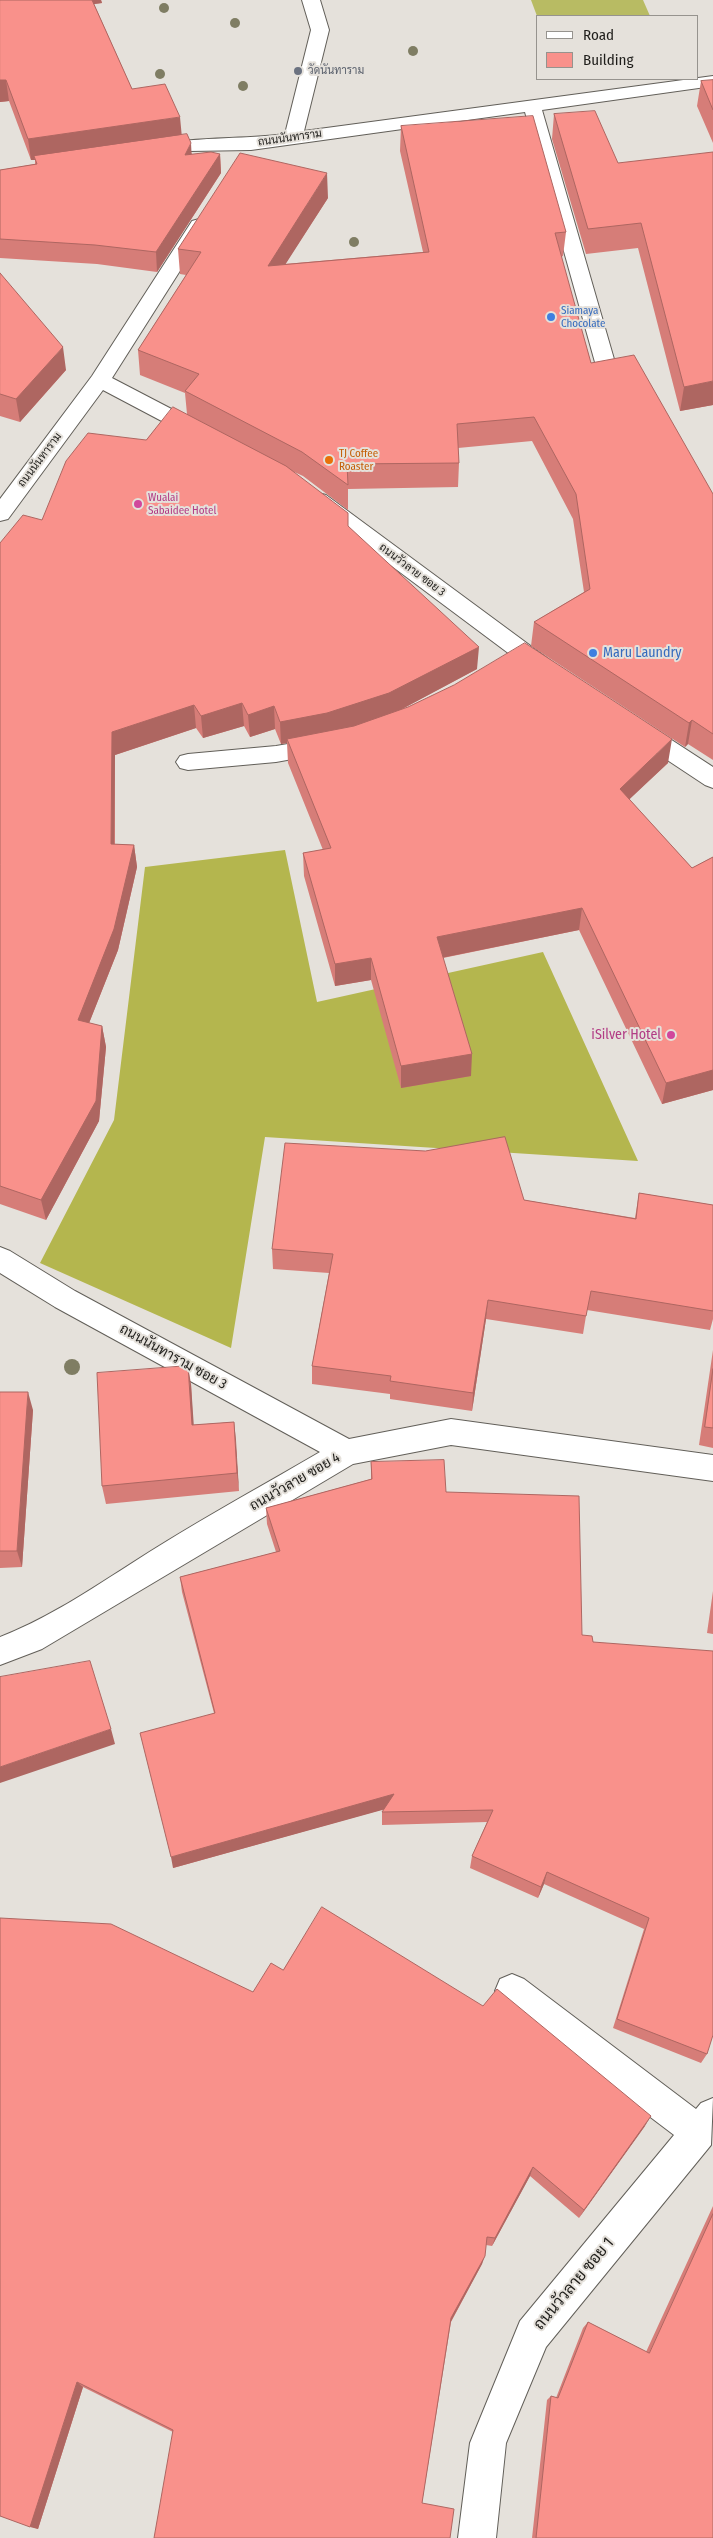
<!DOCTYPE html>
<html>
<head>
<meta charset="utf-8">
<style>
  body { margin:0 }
  #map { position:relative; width:713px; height:2538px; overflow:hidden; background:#e5e1db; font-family:"Fira Sans Condensed",sans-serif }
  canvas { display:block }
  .legend { position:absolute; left:536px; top:15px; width:162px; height:65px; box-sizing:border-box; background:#e5e1db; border:1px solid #96938e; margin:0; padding:6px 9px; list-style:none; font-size:15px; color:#1f1e1b }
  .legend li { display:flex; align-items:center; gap:10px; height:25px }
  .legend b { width:25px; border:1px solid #96938e }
</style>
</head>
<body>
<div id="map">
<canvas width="713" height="2538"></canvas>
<ul class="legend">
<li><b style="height:6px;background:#fff"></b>Road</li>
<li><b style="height:14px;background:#f9918b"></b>Building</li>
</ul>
</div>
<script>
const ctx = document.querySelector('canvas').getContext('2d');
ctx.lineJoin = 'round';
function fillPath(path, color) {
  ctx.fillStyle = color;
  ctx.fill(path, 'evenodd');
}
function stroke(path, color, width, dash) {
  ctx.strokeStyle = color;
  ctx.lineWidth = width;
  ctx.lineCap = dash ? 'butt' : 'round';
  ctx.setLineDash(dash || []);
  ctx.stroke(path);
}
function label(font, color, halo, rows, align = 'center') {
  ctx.font = font + ' "Fira Sans Condensed",Sarabun,sans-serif';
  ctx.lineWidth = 4;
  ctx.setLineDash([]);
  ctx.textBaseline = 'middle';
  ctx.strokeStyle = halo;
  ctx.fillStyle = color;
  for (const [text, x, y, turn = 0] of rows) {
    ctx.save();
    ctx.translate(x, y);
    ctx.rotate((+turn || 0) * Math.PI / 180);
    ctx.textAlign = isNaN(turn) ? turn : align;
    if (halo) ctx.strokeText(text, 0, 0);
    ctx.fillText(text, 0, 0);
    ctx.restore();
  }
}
fillPath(new Path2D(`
  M531 0H643L650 16H537Z`), '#b8bb63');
fillPath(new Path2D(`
  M285 850 317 1002 543 952 638 1161 265 1137 231 1348 40 1263 114 1120 145 867Z`), '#b4b64e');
const minor = new Path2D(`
  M302 0H320L329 30 304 131 713 76V86L542 110 618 373 615 378 608 379 601 378 598 373 525 112 251 150 189 151 154 157 147 155 145 151 147 147C192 136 239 140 285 134L311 30Z
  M199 219 206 221 209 225 112 378 206 427 209 432 206 437 199 439 192 437 103 390 8 519 0 521V499L92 376 192 221Z
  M318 493 326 495 555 664 558 670 555 676 547 678 539 676 310 505 307 500 310 495Z
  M639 722 647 724 713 767V788L705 785 631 736 627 730 631 724Z
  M323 738 331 740 335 746 331 752 276 762 188 770 180 768 176 762 180 756 188 754 276 746Z
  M0 1247 10 1251 75 1291 349 1439 451 1419 713 1455V1481L451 1445 353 1464 42 1649 0 1665V1637C57 1615 107 1578 159 1546 212 1513 267 1483 320 1452L55 1307 0 1273Z
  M512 1974 524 1979 696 2109 701 2103 713 2098 711 2145 546 2347 506 2443 496 2538H458L470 2443 520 2321 674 2135 500 2003 495 1991 500 1979Z`);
stroke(minor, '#625f59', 2);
fillPath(minor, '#fff');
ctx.fillStyle = '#7f7d63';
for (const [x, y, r] of [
  [164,8,5],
  [235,23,5],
  [413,51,5],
  [160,74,5],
  [243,86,5],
  [354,242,5],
  [72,1367,8]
]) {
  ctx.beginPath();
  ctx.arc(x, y, r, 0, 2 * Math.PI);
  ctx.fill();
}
fillPath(new Path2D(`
  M0 0H101L102 3 94 4 132 89 181 135 192 154H220L221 173 157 272 97 264 0 258V170L35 164V160H31L9 101 0 102Z
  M713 80V143L697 106 701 81Z
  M554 114 618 163 713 405 680 411 638 248 586 254 552 139Z
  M401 126 566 232 563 256 561 257 591 363 713 494V760L688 744 685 747 531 646 534 622 584 592 573 519 532 441 458 448 459 463 458 487 348 489V510L303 476 292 471 348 526 477 669 402 709 668 763 629 799 692 868 713 857V1090L662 1104 579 930 443 958 471 1076 401 1088 371 980 335 986 304 876 303 853 323 850 288 763 287 743 281 744 275 729 250 737 244 726 203 738 196 728 115 755V844L134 845 137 867 118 950 89 1023 102 1026 106 1047 99 1121 46 1220 0 1204V543L42 520 146 440 187 414 185 393 140 375 138 350 186 275 180 274 178 249 328 198 285 264 423 252 400 151Z
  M0 273 66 370 20 422 0 416Z
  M639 1193 713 1205V1319L710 1330 587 1310 583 1334 486 1319 472 1411 390 1399V1394L312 1384V1366L329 1273 273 1269 272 1249 524 1200 635 1218Z
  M713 1350V1448L699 1445Z
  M191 1384 193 1425 234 1422 239 1491 106 1504 102 1486Z
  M0 1392 33 1410 22 1567 0 1568Z
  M371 1462 446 1492 582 1635 593 1642 707 2054 701 2063 613 2028 644 1929 544 1884 538 1898 470 1868 472 1856 487 1822 382 1825V1812L384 1809 173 1868 214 1713 182 1592 180 1577 276 1552 267 1524 266 1508 371 1479Z
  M713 1591V1634L707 1633Z
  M283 1970 645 2126 579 2218 530 2176 492 2246 486 2245 482 2264 451 2322 422 2503 450 2538 173 2432 83 2387 38 2529 0 2516 253 1992Z
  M713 2206V2538H532L547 2400 551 2396 556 2398 583 2328 588 2322 646 2352Z`), '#d67d78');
fillPath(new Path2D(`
  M87 0H101L102 3 87 5Z
  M0 80H6L9 101 0 102Z
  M180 117 182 138 34 156 35 160H31L28 139Z
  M191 143 192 162 185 155Z
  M220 154 221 173 157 272 156 252Z
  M327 173 328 198 269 290 268 266Z
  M63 347 66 370 20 422 16 399Z
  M713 381V405L680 411 684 387Z
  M479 647 477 669 389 716 327 736 287 739V743L281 744 280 722Z
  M242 703 244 726 203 738 201 716Z
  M194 705 196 728 115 755 114 866 111 844 112 732Z
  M274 706 275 729 250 737 248 715Z
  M692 720 688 744 685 747 689 723Z
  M672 739 668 763 616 812 620 789Z
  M134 845 137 867 118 950 82 1041 78 1020Z
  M582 908 579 930 436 959 437 937Z
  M371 958V980L335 986V964Z
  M102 1026 106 1047 99 1121 46 1220 41 1200Z
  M472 1054 471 1076 401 1088V1066Z
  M713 1070V1090L662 1104 666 1083Z
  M488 1300 486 1319 472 1411 473 1393Z
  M188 1366 191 1384 195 1443 192 1425Z
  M28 1392 33 1410 22 1567 17 1551Z
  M234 1422 236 1440 239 1491 237 1473Z
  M111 1729 115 1744 0 1783V1767Z
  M394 1794 393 1807 173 1868 171 1857Z
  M547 1872 544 1884 538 1898 541 1887Z
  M651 2116 645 2126 579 2218 584 2210Z
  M533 2167 530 2176 492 2246 495 2238Z
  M485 2256 482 2264 449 2325 451 2318Z
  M77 2382 83 2387 38 2529 30 2527Z`), '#ae6661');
const building = new Path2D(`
  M0 0H92L132 89 165 84 180 117 28 139 6 80H0Z
  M713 80V110L701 81Z
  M595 111 618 163 713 152V381L684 387 641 223 588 229 554 114Z
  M533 116 566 232 555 233 591 363 634 355 713 494V734L692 720 689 723 534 622 590 589 576 494 534 417 457 424 459 463 347 464 348 485 302 452 185 391 199 374 138 350 201 252 178 249 240 153 327 173 268 266 429 252 401 126Z
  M187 134 191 143 185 155 211 152 220 154 156 252 95 245 0 239V170L37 164 34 156Z
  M0 273 63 347 16 399 0 394Z
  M173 407 286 466 348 513V526L479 647 389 693 327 713 280 722 274 706 248 715 242 703 201 716 194 705 112 732 111 844 134 845 114 929 78 1020 102 1026 96 1101 41 1200 0 1186V543L23 515 42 520 66 461 88 433 146 440Z
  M525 643 672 739 620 789 692 868 713 857V1070L666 1083 582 908 437 937 472 1054 401 1066 371 958 335 964 303 853 331 848 287 739 354 726 408 707 454 685Z
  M505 1137 524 1200 636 1219 639 1193 713 1205V1311L591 1291 586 1316 488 1300 473 1393 390 1381 391 1376 312 1366 333 1254 272 1249 285 1143 425 1151Z
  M188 1366 192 1425 234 1422 237 1473 102 1486 97 1373Z
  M713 1369V1428L705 1427Z
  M0 1392H28L17 1551H0Z
  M444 1460 446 1492 579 1496 582 1635 592 1636 593 1642 713 1651V2035L707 2054 617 2019 649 1918 547 1872 541 1887 472 1856 493 1810 382 1812 394 1794 171 1857 140 1733 215 1713 180 1577 280 1551 266 1508 372 1479 371 1462Z
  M90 1661 111 1729 0 1767V1677Z
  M322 1907 483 2006 497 1989 651 2116 584 2210 533 2167 495 2238 487 2237 485 2256 451 2318 422 2503 454 2509 450 2538H154L173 2430 77 2382 30 2527 0 2516V1918L111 1924 253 1992 271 1963 283 1970Z
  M713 2214V2538H536L551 2396 558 2398 588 2322 649 2353Z`);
fillPath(building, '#f9918b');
stroke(building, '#ae6661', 1);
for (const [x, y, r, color] of [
  [298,71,5,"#6b7280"],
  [551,317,5,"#3f7fe0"],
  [329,460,5,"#e8710a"],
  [138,504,5,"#d1479c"],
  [593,653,5,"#3f7fe0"],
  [671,1035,5,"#d1479c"]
]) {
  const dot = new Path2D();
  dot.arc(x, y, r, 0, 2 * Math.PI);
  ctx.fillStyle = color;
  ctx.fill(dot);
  stroke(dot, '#e5e1db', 2);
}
label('11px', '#5b616d', '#e5e1db', [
  ["วัดนันทาราม",308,71]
], 'left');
label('11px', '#1f1e1b', '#e5e1db', [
  ["ถนนนันทาราม",290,138,-8],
  ["ถนนนันทาราม",40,460,-53],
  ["ถนนวัวลาย ซอย 3",412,570,37]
]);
label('11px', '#366cbe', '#e5e1db', [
  ["Siamaya",561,311],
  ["Chocolate",561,324]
], 'left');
label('11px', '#c56008', '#e5e1db', [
  ["TJ Coffee",339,454],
  ["Roaster",339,467]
], 'left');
label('11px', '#b23c85', '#e5e1db', [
  ["Wualai",148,498],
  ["Sabaidee Hotel",148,511]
], 'left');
label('14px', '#366cbe', '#e5e1db', [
  ["Maru Laundry",603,653]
], 'left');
label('14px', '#b23c85', '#e5e1db', [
  ["iSilver Hotel",661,1035]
], 'right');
label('14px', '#1f1e1b', '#e5e1db', [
  ["ถนนนันทาราม ซอย 3",173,1357,29],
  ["ถนนวัวลาย ซอย 4",295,1482,-30]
]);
label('16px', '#1f1e1b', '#e5e1db', [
  ["ถนนวัวลาย ซอย 1",574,2284,-50]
]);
</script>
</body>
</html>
